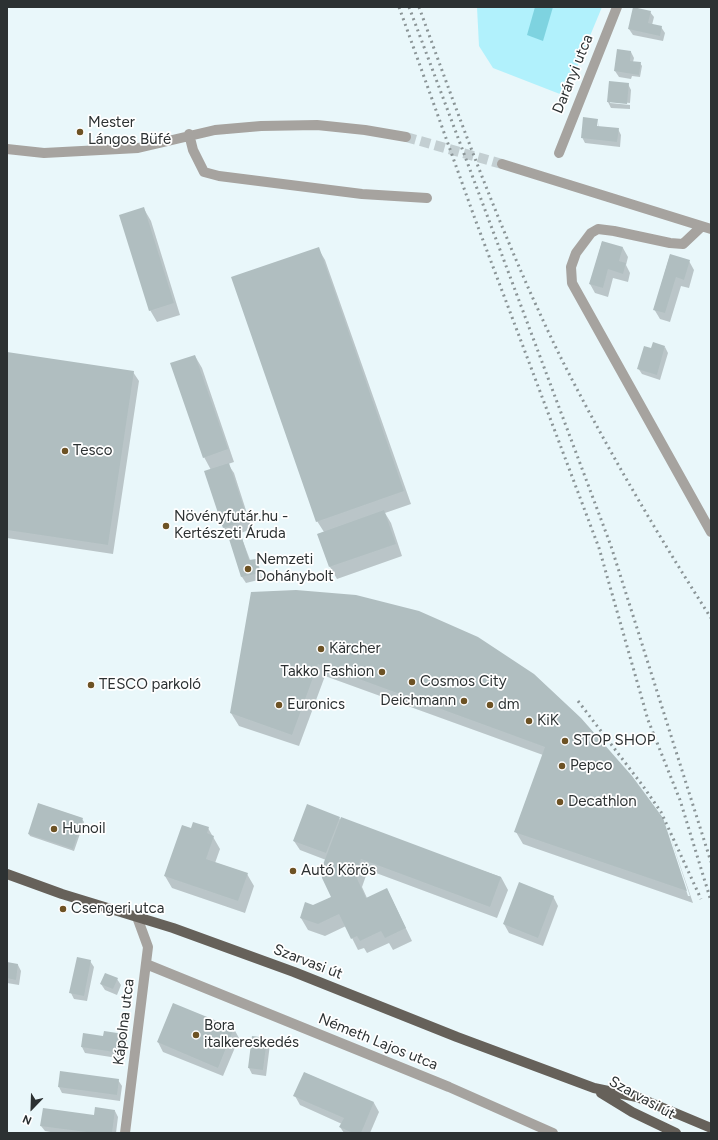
<!DOCTYPE html>
<html>
<head>
<meta charset="utf-8">
<style>
  body { margin:0 }
  #map { position:relative; width:718px; height:1140px; overflow:hidden; background:#e9f7fa; font-family:Figtree,sans-serif }
  canvas { display:block }
  .frame { position:absolute; inset:0; border:8px solid #2c3132; pointer-events:none }
  .north { position:absolute; left:12px; top:1088px; width:40px; height:40px; -webkit-text-stroke:3px #fff; paint-order:stroke; rotate:203deg; font-size:11px; font-weight:700; line-height:16px; text-align:center; color:#2c3132 }
  .north::after { content:''; display:block; margin:auto; width:14px; height:18px; background:#2c3132; clip-path:polygon(50% 0,100% 100%,50% 72%,0 100%) }
</style>
</head>
<body>
<div id="map">
<canvas width="718" height="1140"></canvas>
<div class="frame"></div>
<div class="north">N</div>
</div>
<script>
const ctx = document.querySelector('canvas').getContext('2d');
ctx.lineJoin = 'round';
function fillPath(path, color) {
  ctx.fillStyle = color;
  ctx.fill(path, 'evenodd');
}
function stroke(path, color, width, dash) {
  ctx.strokeStyle = color;
  ctx.lineWidth = width;
  ctx.lineCap = dash ? 'butt' : 'round';
  ctx.setLineDash(dash || []);
  ctx.stroke(path);
}
function label(font, color, halo, rows, align = 'center') {
  ctx.font = font + ' Figtree,sans-serif';
  ctx.lineWidth = 3.5;
  ctx.setLineDash([]);
  ctx.textBaseline = 'middle';
  ctx.strokeStyle = halo;
  ctx.fillStyle = color;
  for (const [text, x, y, turn = 0] of rows) {
    ctx.save();
    ctx.translate(x, y);
    ctx.rotate((+turn || 0) * Math.PI / 180);
    ctx.textAlign = isNaN(turn) ? turn : align;
    if (halo) ctx.strokeText(text, 0, 0);
    ctx.fillText(text, 0, 0);
    ctx.restore();
  }
}
fillPath(new Path2D(`
  M477 7H602L565 96 493 68 479 46Z`), '#b1f1fc');
fillPath(new Path2D(`
  M535 7H553L543 41 527 35Z`), '#7ed3e0');
fillPath(new Path2D(`
  M650 12 654 17 652 25 661 27 665 33 663 41 633 35 629 29Z
  M618 50 631 52 634 58 633 62 640 63 642 66 640 77 632 76 631 79 619 77 615 71Z
  M628 84 631 90 630 103 610 101V103L630 105V109L611 108 608 102Z
  M597 120 596 130 598 131 599 122 598 127 618 129 621 135 620 147 585 143 582 137Z
  M144 209 151 221 180 315 157 322 150 310Z
  M602 242 623 248 628 257 626 265 630 273 628 282 613 278 608 297 595 293 590 284Z
  M318 248 325 260 411 504 385 513 391 523 402 556 337 579 330 567 318 534 324 532 317 521Z
  M670 255 689 261 694 270 689 288 681 286 670 322 660 319 654 309Z
  M665 347 668 353 660 380 642 374 638 368Z
  M7 353 133 372 139 381 113 554 7 538Z
  M195 356 202 368 234 462 228 464 234 473 252 529 229 537 224 528 205 472 211 470 204 457Z
  M241 536 250 560H255L259 566 262 579 246 583 242 577 230 540Z
  M296 591 663 819 688 896H690L667 827 693 903 523 844 516 832 543 755 325 676 299 746 239 726 231 713Z
  M339 818 341 821 501 877 508 890 497 918 368 870 362 887 367 898 387 889 412 941 393 950 389 943 367 953 364 948 358 950 346 926 325 936 308 930 301 918 313 906 332 897 326 860 300 850 294 841Z
  M82 819 84 822 74 851 30 836 29 834Z
  M208 828 220 849 215 863 247 874 254 886 245 913 172 888 165 876 192 829Z
  M553 896 558 906 543 946 509 933 504 924Z
  M90 961 94 967 87 1001 74 999 71 993Z
  M7 963 18 965 21 971 19 985 7 983Z
  M117 979 121 985 117 995 105 990 101 984Z
  M173 1004 234 1029 239 1038 223 1076 163 1052 158 1042Z
  M84 1034 104 1037 123 1034 127 1040 124 1059 85 1053 82 1047Z
  M253 1037 266 1038 270 1044 266 1076 252 1074 249 1068Z
  M305 1073 374 1103 379 1112 370 1133H344L340 1127 342 1124 300 1105 295 1096Z
  M118 1080 122 1086 120 1101 62 1093 59 1087Z
  M115 1111 118 1117 116 1133H56L45 1131 41 1126 95 1116Z`), '#0003');
fillPath(new Path2D(`
  M633 7 651 11 648 23 662 26 660 36 628 29Z
  M617 49 631 51 630 61 641 62 639 75 614 71Z
  M609 81 629 83 627 104 607 102Z
  M583 117 598 119 597 126 619 128 617 142 581 138Z
  M144 207 174 303 149 311 119 215Z
  M602 241 623 247 619 261 626 263 623 274 608 269 603 288 589 284Z
  M319 247 404 491 316 522 231 277Z
  M670 254 690 260 684 280 676 277 665 313 653 310Z
  M653 342 665 346 657 375 637 369 644 346 651 348Z
  M7 352 134 371 108 545 7 530Z
  M195 355 228 449 203 458 170 363Z
  M229 463 248 520 223 528 204 471Z
  M384 510 396 544 329 567 317 534Z
  M241 535 249 560 256 559 260 573 241 577 229 539Z
  M296 590 356 595 419 611 478 637 534 674 581 718 632 776 663 818 687 891 514 832 545 747 318 664 292 735 230 713 251 592Z
  M38 803 83 818 73 849 28 834Z
  M307 804 340 817 326 853 293 841Z
  M341 817 501 877 490 907 361 859 355 874 366 898 387 888 406 928 385 938 381 931 360 941 357 936 351 939 339 914 318 924 300 918 305 902 313 905 331 897 322 878 321 870Z
  M193 822 209 827 207 833 214 836 206 859 248 873 238 901 164 876 182 825 191 828Z
  M519 882 554 896 538 938 503 924Z
  M77 957 91 960 84 996 69 993Z
  M7 962 18 964 16 980 7 978Z
  M105 973 118 978 113 989 100 984Z
  M173 1003 234 1028 218 1068 157 1042Z
  M104 1031 124 1034 121 1053 81 1047 83 1033 103 1036Z
  M252 1036 267 1038 263 1070 248 1068Z
  M60 1071 119 1079 117 1095 58 1087Z
  M304 1072 374 1102 361 1133H353L339 1127 344 1118 293 1096Z
  M95 1107 115 1110 112 1133H94L40 1126 43 1108 94 1115Z`), '#b0bec0');
stroke(new Path2D(`
  M406 137 502 164`), '#c3cfd2', 10, [10, 5]);
stroke(new Path2D(`
  M189 134 193 150 204 172 219 176 362 194 427 198
  M7 149 44 153 138 148 215 130 261 126 317 125 365 130 406 137
  M559 153 617 7
  M502 164 711 229
  M701 227 683 244 670 243 614 231 598 229 591 233 576 253 571 267 572 283 711 532
  M146 964 449 1087 553 1133
  M125 1133 148 947 137 917`), '#a6a39f', 10);
stroke(new Path2D(`
  M7 874 62 894 173 928 294 972 457 1037 594 1088 637 1097 711 1128
  M601 1093 632 1112 676 1133`), '#66615a', 10);
stroke(new Path2D(`
  M399 7 475 219 599 548 648 720 680 800 711 901
  M409 7 611 546 711 862
  M419 7C462 126 505 244 561 358 606 447 657 534 711 618
  M578 701 643 786 661 812 701 899`), '#8b9597', 3, [2, 4]);
for (const [x, y, r, color] of [
  [80,132,4,"#6d5224"],
  [65,451,4,"#6d5224"],
  [166,526,4,"#6d5224"],
  [248,569,4,"#6d5224"],
  [321,649,4,"#6d5224"],
  [382,672,4,"#6d5224"],
  [412,682,4,"#6d5224"],
  [91,685,4,"#6d5224"],
  [464,701,4,"#6d5224"],
  [279,705,4,"#6d5224"],
  [490,705,4,"#6d5224"],
  [529,721,4,"#6d5224"],
  [565,741,4,"#6d5224"],
  [562,766,4,"#6d5224"],
  [560,802,4,"#6d5224"],
  [54,829,4,"#6d5224"],
  [293,871,4,"#6d5224"],
  [63,909,4,"#6d5224"],
  [196,1035,4,"#6d5224"]
]) {
  const dot = new Path2D();
  dot.arc(x, y, r, 0, 2 * Math.PI);
  ctx.fillStyle = color;
  ctx.fill(dot);
  stroke(dot, '#fff', 1.5);
}
label('15px', '#2c3132', '#fff', [
  ["Darányi utca",573,74,-68],
  ["Szarvasi út",308,962,21],
  ["Kápolna utca",124,1022,-83],
  ["Németh Lajos utca",378,1042,22],
  ["Szarvasi út",642,1098,29]
]);
label('15px', '#2c3132', '#fff', [
  ["Mester",88,123],
  ["Lángos Büfé",88,140],
  ["Tesco",73,451],
  ["Növényfutár.hu -",174,517],
  ["Kertészeti Áruda",174,534],
  ["Nemzeti",256,560],
  ["Dohánybolt",256,577],
  ["Kärcher",329,649],
  ["Takko Fashion",374,672,"right"],
  ["Cosmos City",420,682],
  ["TESCO parkoló",99,685],
  ["Deichmann",456,701,"right"],
  ["Euronics",287,705],
  ["dm",498,705],
  ["KiK",537,721],
  ["STOP SHOP",573,741],
  ["Pepco",570,766],
  ["Decathlon",568,802],
  ["Hunoil",62,829],
  ["Autó Körös",301,871],
  ["Csengeri utca",71,909],
  ["Bora",204,1026],
  ["italkereskedés",204,1043]
], 'left');
</script>
</body>
</html>
